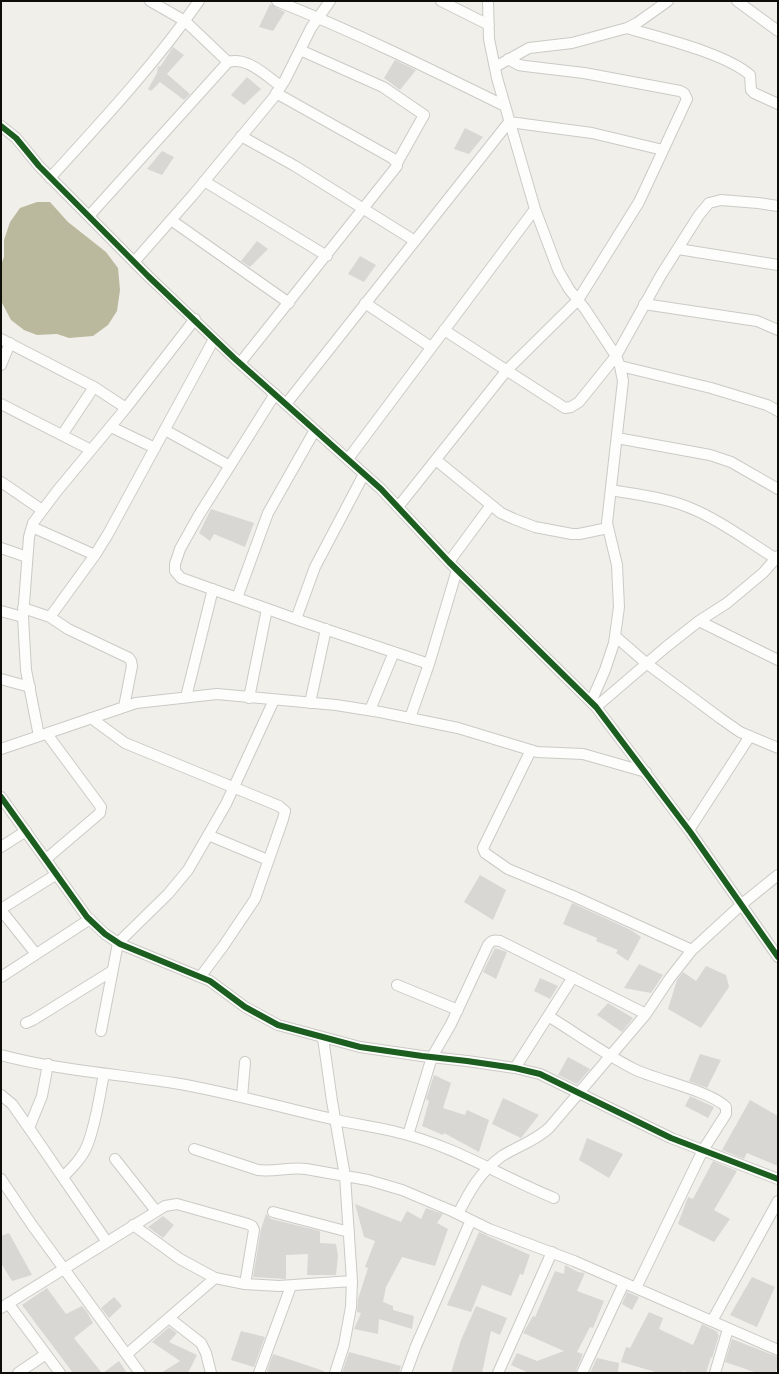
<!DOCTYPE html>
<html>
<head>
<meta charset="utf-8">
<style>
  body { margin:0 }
  #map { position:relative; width:779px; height:1374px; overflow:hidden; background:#f0efea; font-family:Jost,sans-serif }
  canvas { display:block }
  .frame { position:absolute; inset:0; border:2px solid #0d0d0a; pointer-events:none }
</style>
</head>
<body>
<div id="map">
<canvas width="779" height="1374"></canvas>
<div class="frame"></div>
</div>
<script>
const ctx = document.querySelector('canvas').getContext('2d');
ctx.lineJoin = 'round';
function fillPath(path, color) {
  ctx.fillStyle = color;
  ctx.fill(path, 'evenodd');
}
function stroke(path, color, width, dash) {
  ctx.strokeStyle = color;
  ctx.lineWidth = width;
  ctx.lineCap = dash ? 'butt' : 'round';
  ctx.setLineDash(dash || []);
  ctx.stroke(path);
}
fillPath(new Path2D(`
  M37 202H50L68 222 106 252 118 268 120 290 117 311 108 325 93 336 69 338 57 334 37 335 24 330 11 320 1 301V265L4 257V240L10 222 20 208Z`), '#bbb99d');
fillPath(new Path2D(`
  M270 4 285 12 273 31 259 27Z
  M173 47 184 55 167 74 190 94 184 100 160 82 151 91 148 89 157 73 158 66 160 67Z
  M395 60 416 70 400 90 384 78Z
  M247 77 261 89 244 105 231 95Z
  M465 128 483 137 469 154 454 149Z
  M162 151 174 157 162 175 147 169Z
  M257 241 268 249 250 267 241 261Z
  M360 256 376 265 364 282 348 274Z
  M211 509 254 523 245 547 214 534 210 541 199 533Z
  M480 875 506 890 493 920 464 902Z
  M572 903 631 930 641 937 628 961 616 953 618 950 596 941 597 938 563 924Z
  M495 948 507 952 496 979 483 972Z
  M639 964 663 975 651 993 624 988Z
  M706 966 726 975 729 987 701 1028 668 1009 677 980 683 972 696 981Z
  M540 978 558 986 550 999 534 991Z
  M608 1003 633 1018 622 1032 597 1015Z
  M700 1054 721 1060 707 1088 689 1081Z
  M568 1057 590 1069 577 1084 558 1075Z
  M434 1075 451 1083 443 1108 465 1115 467 1110 489 1120 479 1152 444 1133 443 1135 422 1126 429 1101 426 1099Z
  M690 1096 714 1107 708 1118 685 1106Z
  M503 1098 539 1115 521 1138 492 1124Z
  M750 1100 778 1116V1166L747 1153 744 1159 722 1150Z
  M587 1138 623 1154 609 1178 579 1160Z
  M713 1161 737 1171 714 1210 730 1219 714 1242 678 1224 688 1197 693 1199Z
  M355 1204 401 1222 407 1211 421 1219 426 1208 443 1214 437 1223 448 1229 435 1266 402 1257 386 1287 383 1302 393 1306V1310L414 1316 412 1329 379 1319 378 1334 354 1329 361 1313 357 1312 358 1299 368 1268 365 1267 375 1241 364 1237Z
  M266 1214 271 1219 320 1231V1243L336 1244 338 1256 336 1275H307L308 1254 286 1255V1279L253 1277 261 1229Z
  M163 1216 174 1225 163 1238 148 1227Z
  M479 1232 530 1255 523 1275 520 1274 511 1296 482 1285 471 1312 447 1305Z
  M9 1233 32 1275 12 1281 1 1263V1236Z
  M565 1265 578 1272 585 1273 577 1291 604 1301 593 1328 590 1327 577 1352 583 1354 575 1373H529L511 1365 517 1353 537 1361 564 1351 523 1333 533 1316 535 1317 555 1271 564 1274Z
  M752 1277 775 1287 757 1327 730 1315Z
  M47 1288 66 1314 82 1306 87 1312 93 1323 74 1338 102 1373H73L22 1305Z
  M627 1292 639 1297 632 1310 622 1304Z
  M114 1297 122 1306 109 1318 101 1308Z
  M476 1306 507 1318 500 1335 491 1331 482 1373H451L461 1340Z
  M649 1312 663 1318 659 1329 693 1345 702 1324 718 1332 717 1334 719 1335 712 1358 711 1357 706 1373H690L683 1371 682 1373H659L621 1362 626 1347 630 1348Z
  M169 1327 177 1333 169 1342 197 1355 188 1373H161L180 1361 152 1342Z
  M241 1331 265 1337 254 1367 231 1360Z
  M732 1339 778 1357V1366L775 1373H757L725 1362Z
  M349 1352 401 1366 399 1373H342Z
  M273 1354 324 1371V1373H271L267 1371Z
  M597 1358 619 1363 618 1373H590Z
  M119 1361 127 1373H103Z`), '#d8d7d3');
const minor = new Path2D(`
  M150 1 185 21 228 62
  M277 1C355 32 430 69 505 106
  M441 1 489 25
  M488 1 489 39 497 78 535 209 558 270 569 289 585 309 616 356 620 366 623 381 607 523 617 565 619 607 614 643 605 670 591 702
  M737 1 778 31
  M627 28C660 38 725 53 750 75L751 90 754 93 778 104
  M300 50 383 87 424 115 397 163
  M495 67 529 48 572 43 627 28 637 23 668 1
  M1 126 16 138 39 166 148 276 234 358 381 489 449 562 596 707 691 833 778 957
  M241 136 295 166 415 241
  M50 178C102 121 155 64 199 1
  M204 181 327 256
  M89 216 228 62C247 56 266 76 281 86
  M171 220 289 303
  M678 249 778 265
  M134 262 193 195 274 97 285 80 311 28 330 1
  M365 303 431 347
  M644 304 757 321 778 330
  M444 330 565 408 571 407 579 402 616 356 661 275 699 215 709 203 721 200 758 203 778 206
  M1 339 94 387 126 408
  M240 363 397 166V163L392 158 276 93
  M1 365 10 343
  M620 366 711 388 767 405 778 411
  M275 394 199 515 180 549 175 564V571L181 578 304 622 429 664
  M1 404 91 450
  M286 404 509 122 592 133 663 150
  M111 427 155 448
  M165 430 230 466
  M62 435 94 387
  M617 438 710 455 731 462 778 489
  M348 459 535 209
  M436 460 501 513 514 519 535 527 572 534H579L608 528
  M1 482 42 510
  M611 490C639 495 669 498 695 510 725 523 750 543 778 560
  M398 507 507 370 578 300 639 202 687 99 684 93 680 91 584 73 525 66 519 65 508 59
  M32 527 95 555
  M1 548 27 557
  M449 562 491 505
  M237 598 268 513 315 430
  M23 608 50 617 68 629 129 658 131 661 132 666 124 707
  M1 611 23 617
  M50 617 95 555 108 534 214 339
  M296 619 315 567 364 474
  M699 621 778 660
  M615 636 646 663 720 718 740 732 778 748
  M1 679 30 687
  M186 697 213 589
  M249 698 267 609
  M310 703 326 629
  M596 707 666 647 699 621 727 603 763 573 778 556
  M370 710 394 652
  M91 718 125 743 279 806 285 811 283 819 255 899 224 945 201 976
  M410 718 429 664 457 570
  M39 736 26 670 23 617 29 537 33 523 57 491 126 408 195 319
  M1 749 136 703 217 694 336 705 380 712 458 728 537 752 583 754 646 772
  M531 750 483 848 485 853 508 869 573 896 692 950
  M1 797 87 917 105 934 120 944 210 981 245 1007 278 1025 360 1047 422 1056 467 1061 515 1068 540 1074 671 1138 778 1179
  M689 830 750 736
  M208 835 268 860
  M1 847 26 831
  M46 859 100 813 101 807 47 734
  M1 909 57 874
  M1 910 36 954
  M1 977 90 919
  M397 985 458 1010
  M548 1016C576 1033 604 1054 634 1069 656 1080 711 1091 726 1107V1114L703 1150 636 1288
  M26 1023 33 1020 112 971
  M101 1031 118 943 168 894 188 870 226 804 274 700
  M323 1038 332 1101 345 1176 352 1281 351 1307 344 1345 335 1373
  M1 1055C57 1070 116 1074 174 1083 229 1092 282 1108 337 1120 358 1125 379 1127 400 1133 454 1146 502 1177 554 1198
  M515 1068 573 977
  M1 1095 12 1104 31 1131 107 1242
  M242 1097 245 1062
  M29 1128 42 1096 48 1064
  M408 1135 432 1057 451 1024 488 945C492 940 494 940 500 941L646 1014
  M194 1149 258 1170C274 1172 290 1167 306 1169L368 1180 402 1190 452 1211 489 1229 574 1261 778 1350
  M115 1159 156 1211
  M63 1177C72 1168 82 1158 87 1146 96 1124 99 1098 104 1074
  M1 1179 32 1225 140 1373
  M273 1212 349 1232
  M458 1214C470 1190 480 1172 502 1156 518 1146 535 1141 549 1128L646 1014 670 978 692 950 742 904 778 875
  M133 1225 180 1259 215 1278 245 1284 279 1286 352 1281
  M8 1303 60 1373
  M1 1308 165 1206 177 1204 248 1224 252 1226 254 1230 245 1284
  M169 1318 201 1343 206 1353 211 1373
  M712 1321 778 1201
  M127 1354 215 1278
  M18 1373 46 1354
  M259 1373 291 1286
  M406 1373 416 1346 471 1220
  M498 1373 552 1252
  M582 1373 624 1283
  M715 1373 728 1329`);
stroke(minor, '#cbcac6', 12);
stroke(minor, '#fdfdfc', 10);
stroke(new Path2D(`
  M1 126 16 138 39 166 148 276 234 358 381 489 449 562 596 707 691 833 778 957
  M1 797 87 917 105 934 120 944 210 981 245 1007 278 1025 360 1047 422 1056 467 1061 515 1068 540 1074 671 1138 778 1179`), '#1b5e20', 6);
</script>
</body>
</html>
